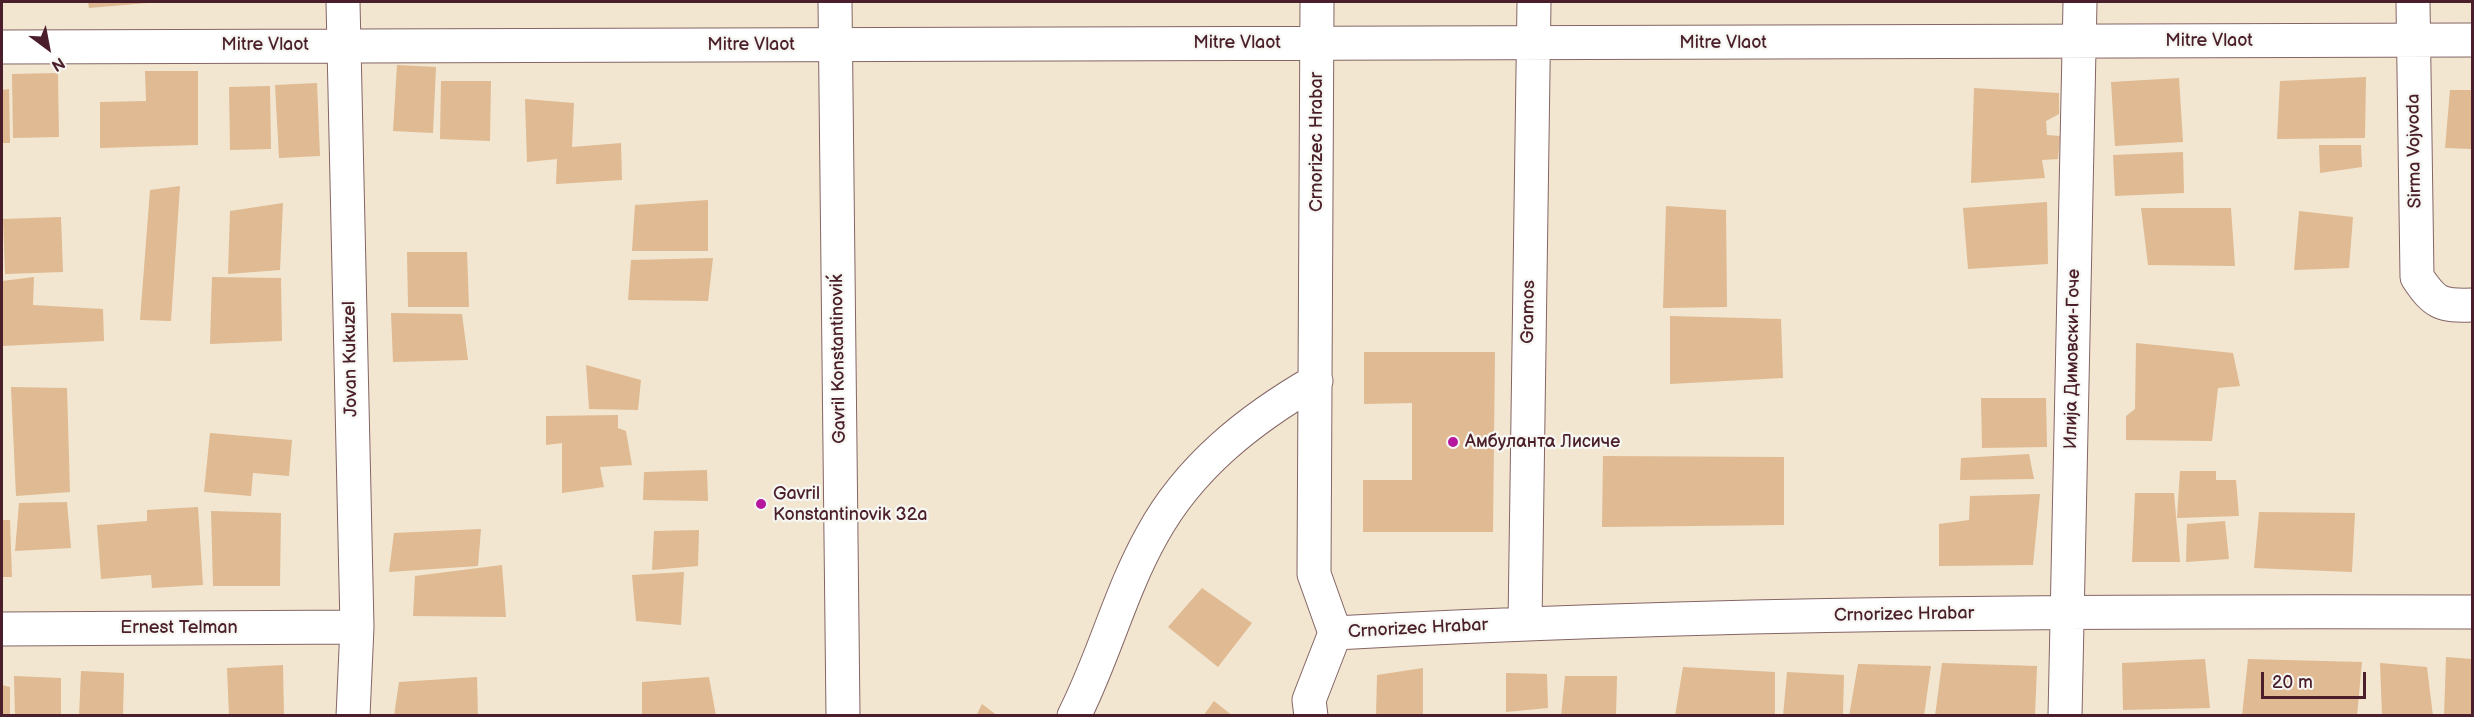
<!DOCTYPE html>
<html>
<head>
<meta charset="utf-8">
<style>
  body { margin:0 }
  #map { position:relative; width:2474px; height:717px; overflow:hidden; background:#f2e6d0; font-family:"Balsamiq Sans",sans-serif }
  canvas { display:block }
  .frame { position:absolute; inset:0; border:3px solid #4a1f2b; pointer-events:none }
  .north { position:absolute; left:18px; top:18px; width:60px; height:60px; -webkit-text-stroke:4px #f6f6f2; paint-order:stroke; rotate:148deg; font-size:16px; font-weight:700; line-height:24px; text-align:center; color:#4a1f2b }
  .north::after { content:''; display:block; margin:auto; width:21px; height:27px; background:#4a1f2b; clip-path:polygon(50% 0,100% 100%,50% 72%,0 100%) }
  .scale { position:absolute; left:2261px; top:672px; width:105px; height:27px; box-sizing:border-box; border:3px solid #4a1f2b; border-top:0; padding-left:8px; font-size:18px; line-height:21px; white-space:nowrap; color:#4a1f2b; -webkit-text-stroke:4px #f6f6f2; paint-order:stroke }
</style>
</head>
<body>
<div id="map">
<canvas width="2474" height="717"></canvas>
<div class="frame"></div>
<div class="north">N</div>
<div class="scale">20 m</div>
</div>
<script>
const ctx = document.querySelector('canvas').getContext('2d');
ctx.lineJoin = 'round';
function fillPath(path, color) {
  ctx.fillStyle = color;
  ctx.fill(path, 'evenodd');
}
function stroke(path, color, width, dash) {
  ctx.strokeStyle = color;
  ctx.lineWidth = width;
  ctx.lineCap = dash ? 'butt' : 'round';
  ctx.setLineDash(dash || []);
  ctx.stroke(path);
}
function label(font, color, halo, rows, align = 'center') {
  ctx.font = font + ' "Balsamiq Sans",sans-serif';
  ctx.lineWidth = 4.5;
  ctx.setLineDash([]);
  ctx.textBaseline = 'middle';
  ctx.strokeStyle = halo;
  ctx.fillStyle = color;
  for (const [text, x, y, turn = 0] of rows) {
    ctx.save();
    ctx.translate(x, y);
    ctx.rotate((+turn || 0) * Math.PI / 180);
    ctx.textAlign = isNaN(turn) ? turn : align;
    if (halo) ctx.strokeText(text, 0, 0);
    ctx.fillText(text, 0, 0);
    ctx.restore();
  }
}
fillPath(new Path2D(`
  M88 2H147V3L89 8Z
  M397 65 436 67 433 133 393 131Z
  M145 71H198V145L100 148V102L146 101Z
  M58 73 59 137 13 138 12 74Z
  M2366 77 2365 138 2277 139 2280 81Z
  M2179 78 2183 142 2115 146 2111 82Z
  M441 81H491L490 141 440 139Z
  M317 83 320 156 279 158 275 85Z
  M270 86 271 149 230 150 229 87Z
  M1974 88 2059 93V114L2046 121 2047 135 2060 136 2058 159 2042 160 2045 178 1971 183Z
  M9 89 10 143H2V90Z
  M2450 90H2472V149L2445 148Z
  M525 99 574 103 572 147 621 143 622 180 556 184 557 159 527 162Z
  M2319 145H2361L2362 167 2320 173Z
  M2183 152 2184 193 2115 196 2113 155Z
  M180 186 171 321 140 320 150 190Z
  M708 200V251H632L635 205Z
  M2047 202 2048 264 1968 269 1963 208Z
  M283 203 280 270 228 274 230 211Z
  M1666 206 1726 210 1727 307 1663 308Z
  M2141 208H2231L2235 266 2148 265Z
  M2299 211 2353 217 2349 268 2294 270Z
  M61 217 63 272 5 274 3 219Z
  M407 252H467L469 307H408Z
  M713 258 708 301 628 300 631 260Z
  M34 277 33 305 103 309 104 341 2 346V281Z
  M212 277 281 278 282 341 210 344Z
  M391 313 462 314 468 360 393 362Z
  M1670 316 1781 319 1783 378 1670 384Z
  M2136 343 2233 353 2240 386 2218 388 2212 441 2126 440V416L2135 409Z
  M1364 352H1495L1493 532H1363V480H1412V403L1364 404Z
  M586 365 641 380 638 410 589 409Z
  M11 387 67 388 70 492 16 496Z
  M1981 398H2046L2047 447 1982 448Z
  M618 415V428L626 431 632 465 600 467 604 487 562 493V443L546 445V416Z
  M210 433 292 440 289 476 253 473 251 496 204 492Z
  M2029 454 2034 479 1960 480 1961 458Z
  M1603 456 1784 457V525L1602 527Z
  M707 470 708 501 643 500 644 472Z
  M2180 471H2216V480H2236L2239 516 2177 518Z
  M2135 493H2174L2180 562H2132Z
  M2040 494 2033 565 1939 566V524L1969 520 1970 496Z
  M67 502 71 548 15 551 19 503Z
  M198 507 203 585 152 588 151 575 101 579 97 525 147 521V510Z
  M211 511 281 513 280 586H213Z
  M2259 512 2355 513 2352 572 2254 568Z
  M2 520H10L12 577H2Z
  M2225 521 2229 559 2186 562 2187 524Z
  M481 529 478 566 389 572 394 533Z
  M699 530 698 566 652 570 654 531Z
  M502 565 506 617 413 616 415 576Z
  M684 572 681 625 636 621 632 575Z
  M1202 588 1252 623 1218 667 1168 627Z
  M2446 657 2472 659V716H2444Z
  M2205 659 2210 708 2123 710 2122 663Z
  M2248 659 2362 662 2357 716H2242Z
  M1942 663 2037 666 2035 716H1935Z
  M2380 663 2427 667 2433 716H2382Z
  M1858 664 1931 666 1924 716H1849Z
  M283 665 284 716H229L227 668Z
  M1683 667 1775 672V716H1675Z
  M1423 668V716H1376L1377 675Z
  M81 671 124 673 123 716H79Z
  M1787 672 1844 675 1843 716H1783Z
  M1506 673 1547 674 1548 708 1506 712Z
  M14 676 61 678V716H15Z
  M1565 676H1617L1616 716H1561Z
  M477 677 478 716H394L399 682Z
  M709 677 716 716H642V682Z
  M2 685 10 687V716H2Z
  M1214 701 1233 716H1203Z
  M982 704 998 716H976Z`), '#dfba92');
const minor = new Path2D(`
  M343 2 357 627 353 716
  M1317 2 1314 574 1335 633C1714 612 2093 611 2472 612
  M2413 2 2417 277C2435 304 2441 306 2472 305
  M2 47 2472 40
  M1525 623 1534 2
  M2 629 357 627
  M1074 716C1104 657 1120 592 1152 535 1189 467 1250 419 1316 381
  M1311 716 1309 700 1335 633
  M2065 716 2080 2`);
const tertiary = new Path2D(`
  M835 2 843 716`);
stroke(minor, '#856565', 35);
stroke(tertiary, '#856565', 35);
stroke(minor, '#fff', 33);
stroke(tertiary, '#fff', 33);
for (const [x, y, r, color] of [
  [1453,442,6,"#b5179e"],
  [761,504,6,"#b5179e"]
]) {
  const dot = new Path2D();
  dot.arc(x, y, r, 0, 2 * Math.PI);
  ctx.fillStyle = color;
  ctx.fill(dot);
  stroke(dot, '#f6f6f2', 2);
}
label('18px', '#4a1f2b', '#f6f6f2', [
  ["Mitre Vlaot",2209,41],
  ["Mitre Vlaot",1237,43],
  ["Mitre Vlaot",1723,43],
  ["Mitre Vlaot",265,45],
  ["Mitre Vlaot",751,45],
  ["Crnorizec Hrabar",1317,142,-90],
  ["Sirma Vojvoda",2415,151,-91],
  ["Gramos",1529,312,-89],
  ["Jovan Kukuzel",351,359,-91],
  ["Gavril Konstantinoviḱ",839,359,-91],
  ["Илија Димовски-Гоче",2073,359,-89],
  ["Crnorizec Hrabar",1904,615,-1],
  ["Ernest Telman",179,628],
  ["Crnorizec Hrabar",1418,629,-3]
]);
label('18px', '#4a1f2b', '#f6f6f2', [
  ["Амбуланта Лисиче",1465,442],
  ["Gavril",773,494],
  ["Konstantinovik 32a",773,515]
], 'left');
</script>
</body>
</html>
